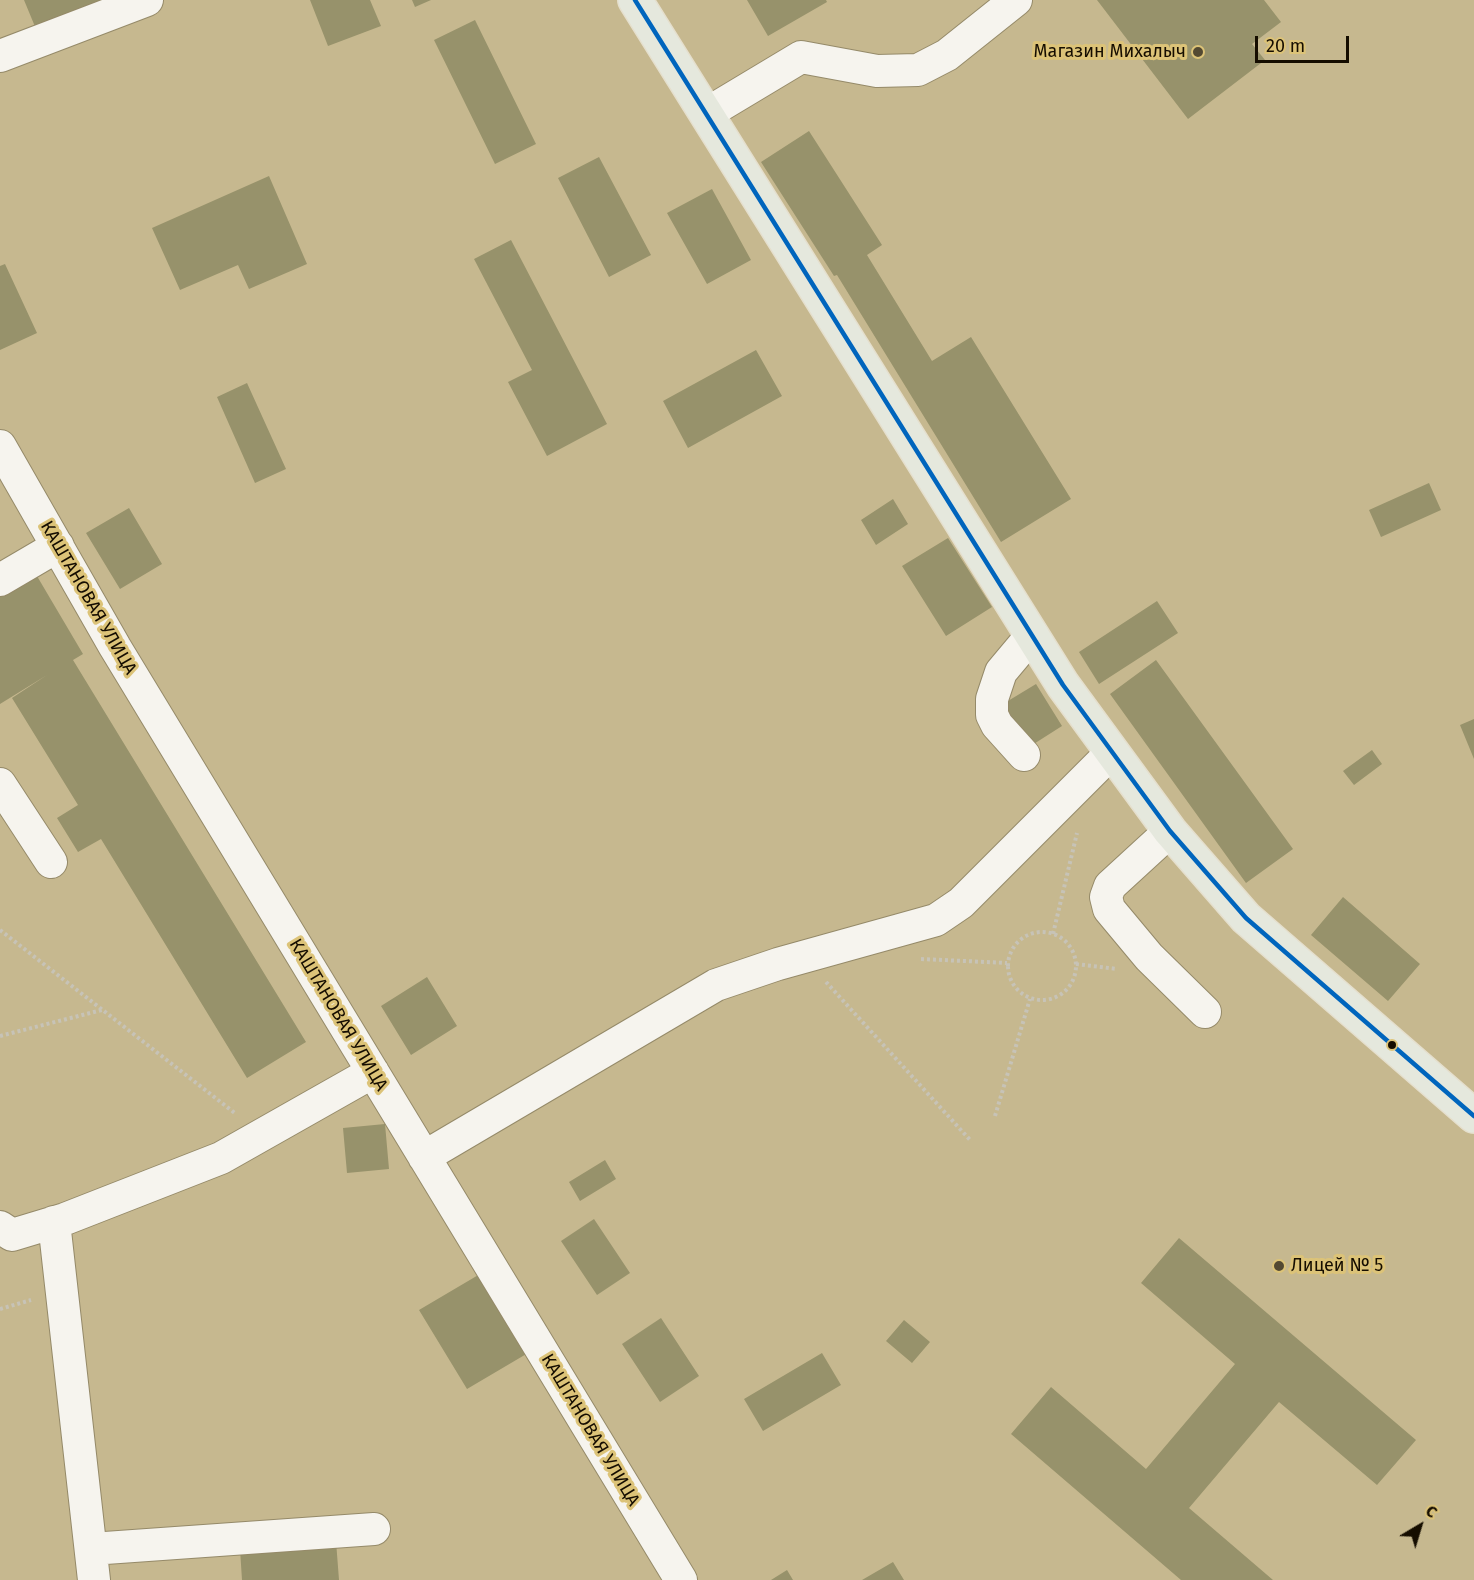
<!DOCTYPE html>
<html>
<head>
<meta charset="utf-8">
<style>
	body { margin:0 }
	#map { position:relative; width:1474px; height:1580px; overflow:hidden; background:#c6b88f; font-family:"Fira Sans",sans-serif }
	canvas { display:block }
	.north { position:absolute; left:1390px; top:1496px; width:60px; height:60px; -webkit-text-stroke:4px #dcc378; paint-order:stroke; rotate:38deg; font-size:16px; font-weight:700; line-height:24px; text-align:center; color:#150d00 }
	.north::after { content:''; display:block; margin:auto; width:21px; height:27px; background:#150d00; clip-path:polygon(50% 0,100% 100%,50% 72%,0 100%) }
	.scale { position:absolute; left:1255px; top:36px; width:94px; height:27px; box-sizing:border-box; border:3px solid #150d00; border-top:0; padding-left:8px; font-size:18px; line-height:21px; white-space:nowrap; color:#150d00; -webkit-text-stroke:4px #dcc378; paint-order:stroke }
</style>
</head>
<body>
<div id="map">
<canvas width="1474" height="1580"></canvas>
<div class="north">С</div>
<div class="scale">20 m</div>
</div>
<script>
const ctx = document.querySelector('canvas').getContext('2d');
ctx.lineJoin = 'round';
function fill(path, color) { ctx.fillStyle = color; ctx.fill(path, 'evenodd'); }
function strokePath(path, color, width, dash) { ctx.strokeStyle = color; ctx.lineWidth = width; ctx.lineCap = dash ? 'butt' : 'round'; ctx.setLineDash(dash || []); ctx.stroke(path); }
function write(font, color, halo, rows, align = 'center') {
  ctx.font = font + ' "Fira Sans",sans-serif'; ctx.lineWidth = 6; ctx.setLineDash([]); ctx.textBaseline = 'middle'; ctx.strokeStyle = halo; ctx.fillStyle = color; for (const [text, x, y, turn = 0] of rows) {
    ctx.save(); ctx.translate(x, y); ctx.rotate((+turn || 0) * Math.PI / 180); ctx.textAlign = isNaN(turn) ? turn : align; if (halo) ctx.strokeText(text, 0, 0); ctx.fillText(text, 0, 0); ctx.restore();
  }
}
const building = new Path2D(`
	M24,0h82l-70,29z
	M310,0h60l11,26 -53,20z
	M412,0h19l-16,7z
	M747,0h79l1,2 -59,34z
	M1097,0h167l17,22 -29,22 13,16 -77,59z
	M475,20l61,124 -41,20 -61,-124z
	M809,131l73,114 -15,10 65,106 39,-24 100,162 -70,43 -164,-267 -3,1 -73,-114z
	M599,157l52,98 -42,22 -51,-99z
	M269,176l38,88 -58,25 -11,-24 -58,25 -28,-62z
	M712,189l39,71 -44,24 -40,-71z
	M511,240l96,184 -60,32 -39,-74 24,-12 -58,-111z
	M5,264l32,69 -37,17v-84z
	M756,350l26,46 -94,52 -25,-47z
	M247,383l39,86 -31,14 -38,-86z
	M1429,483l12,27 -60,27 -12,-27z
	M893,499l15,25 -32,21 -15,-25z
	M129,508l33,56 -42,25 -34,-56z
	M948,538l44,69 -46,29 -44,-70z
	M34,571l49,83 -10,6 233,382 -59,36 -146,-239 -23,13 -21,-34 21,-13 -66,-107 35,-23 -47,29v-113z
	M1157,601l21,32 -79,51 -20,-32z
	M1156,660l137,189 -47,34 -136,-189z
	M1036,684l26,42 -33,21 -26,-43z
	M1474,719v40l-14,-34z
	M1372,750l10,14 -28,21 -11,-14z
	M1343,897l77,67 -32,37 -77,-66z
	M427,977l30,49 -46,29 -30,-49z
	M385,1124l4,45 -42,4 -4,-45z
	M605,1160l11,19 -36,22 -11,-19z
	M594,1219l36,54 -33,22 -36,-54z
	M1179,1238l237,202 -39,45 -98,-83 -90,106 84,72h-92l-170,-146 40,-47 95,82 89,-105 -94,-81z
	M480,1274l48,79 -61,36 -48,-79z
	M661,1318l38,58 -39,26 -38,-58z
	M904,1320l26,22 -18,21 -26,-22z
	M822,1353l19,32 -78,46 -19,-32z
	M336,1541l3,39h-97l-2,-31z
	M893,1562l11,18h-42z
	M787,1570l6,10h-22z`);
const path = new Path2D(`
	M0,930l236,184
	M1008 966a34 34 0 1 1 68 0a34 34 0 1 1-68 0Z
	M1053,934l24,-101
	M921,959l86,4
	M1076,964l41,5
	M826,982l145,159
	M0,1036l102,-26
	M995,1116l35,-117
	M0,1309l31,-9`);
const minor = new Path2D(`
	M0,56l147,-56
	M706,114l95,-57 76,14 41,-1 29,-15 69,-55
	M0,446l115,201 566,933
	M0,580l58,-34
	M1024,755l-27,-30 -5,-10v-16l9,-27 31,-37
	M0,784l51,78
	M1170,831l-60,55 -4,11 3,12 40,48 56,55
	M424,1157l292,-172 62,-21 158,-44 25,-17 151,-151
	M54,1222l40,358
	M0,1227l12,8 53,-16 156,-61 152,-86
	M91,1549l283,-20`);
const major = new Path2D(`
	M635,0l428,685 107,146 76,87 228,198`);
const bus1 = new Path2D(`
	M635,0l428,685 107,146 76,87 228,198`);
const markers = [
	[1198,52,6,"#534932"],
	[1392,1045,5,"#150d00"],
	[1279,1266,6,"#534932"]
];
const poiNames = [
	["Магазин Михалыч",1186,52],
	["Лицей № 5",1291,1266,"left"]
];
const streetNames = [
	["КАШТАНОВАЯ УЛИЦА",88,598,60],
	["КАШТАНОВАЯ УЛИЦА",338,1015,59],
	["КАШТАНОВАЯ УЛИЦА",590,1430,59]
];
fill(building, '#97926b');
strokePath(minor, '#958a69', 34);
strokePath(major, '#e5dfcd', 36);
strokePath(path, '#c7c3b7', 4, [3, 3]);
strokePath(minor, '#f6f4ee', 32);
strokePath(major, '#e5e8dd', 33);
strokePath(bus1, '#0065bd', 4.5);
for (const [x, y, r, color] of markers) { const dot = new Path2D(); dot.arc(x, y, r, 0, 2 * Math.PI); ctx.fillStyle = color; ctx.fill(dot); strokePath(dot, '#dcc378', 2); }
write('18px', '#150d00', '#dcc378', poiNames, 'right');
write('18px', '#150d00', '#dcc378', streetNames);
</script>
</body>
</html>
